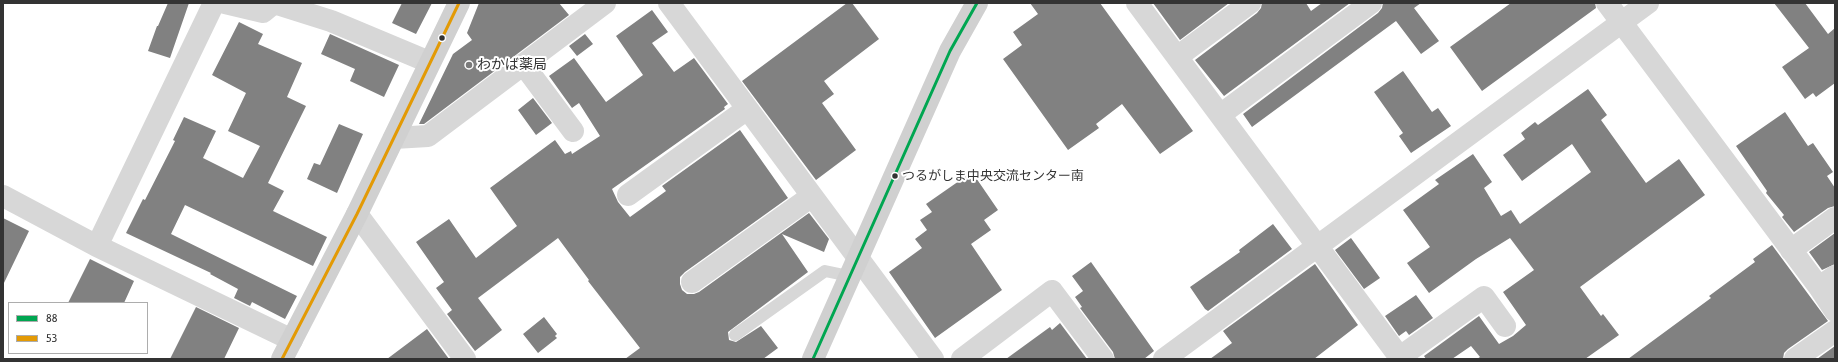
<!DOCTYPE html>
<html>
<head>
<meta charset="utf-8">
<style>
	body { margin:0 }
	#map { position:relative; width:1838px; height:362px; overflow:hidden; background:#fff; font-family:"Asap Condensed",sans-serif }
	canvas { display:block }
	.frame { position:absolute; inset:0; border:4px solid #333; pointer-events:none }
	.legend { position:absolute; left:8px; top:302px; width:140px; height:52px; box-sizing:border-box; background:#fff; border:1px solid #adadad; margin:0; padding:5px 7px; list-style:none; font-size:12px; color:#333 }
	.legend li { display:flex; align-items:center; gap:8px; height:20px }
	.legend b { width:20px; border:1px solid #adadad }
</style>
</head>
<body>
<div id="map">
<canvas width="1838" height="362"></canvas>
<div class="frame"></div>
<ul class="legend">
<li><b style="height:5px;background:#00a651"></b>88</li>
<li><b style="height:5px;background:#e39a05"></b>53</li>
</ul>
</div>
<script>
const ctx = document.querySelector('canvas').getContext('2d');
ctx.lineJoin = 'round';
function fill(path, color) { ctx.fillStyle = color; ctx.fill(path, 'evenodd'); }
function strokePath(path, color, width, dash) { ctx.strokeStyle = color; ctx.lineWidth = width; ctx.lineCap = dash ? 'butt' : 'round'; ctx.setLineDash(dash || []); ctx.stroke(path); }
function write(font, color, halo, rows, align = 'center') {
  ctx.font = font + ' "Asap Condensed","Noto Sans JP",sans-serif'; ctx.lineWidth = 4; ctx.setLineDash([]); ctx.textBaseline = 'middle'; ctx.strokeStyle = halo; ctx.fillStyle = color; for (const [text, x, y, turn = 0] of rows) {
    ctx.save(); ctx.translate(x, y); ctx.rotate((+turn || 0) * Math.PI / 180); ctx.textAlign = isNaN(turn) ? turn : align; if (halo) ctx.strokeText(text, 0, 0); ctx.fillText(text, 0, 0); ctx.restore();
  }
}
const building = new Path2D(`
	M168,3h21l-19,55 -22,-7 9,-25h1z
	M402,3h30l-16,31 -24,-11z
	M479,3h80l10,12 -145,109h-5l34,-70 19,-14 -5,-7z
	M847,3h5l27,36 -55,42 10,13 -12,9 34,47 -40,30 -74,-99z
	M1030,3h70l93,128 -33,23 -38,-50 -26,20 3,4 -31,22 -65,-91 19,-14 -9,-13 25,-18z
	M1153,3h76l-49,37z
	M1262,3h44l5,8 11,-8h28l-126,93 -29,-36 62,-47 4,-5z
	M1383,3h38l-7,5 25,33 -18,13 -25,-33 -144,106 -9,-13 135,-101 4,-5z
	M1511,3h84l1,5 -114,83 -32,-44z
	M1774,3h31l23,31 7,-6v55l-19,14 -3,-4 -8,6 -23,-32 27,-19z
	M652,10l16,22 -16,11 22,29 20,-14 34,46 -4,3 1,2 -113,80 6,13 12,15 36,-26 -4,-5 78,-56 48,68 -103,74 -5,5v7l2,6 5,4h7l5,-2 110,-79 20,26 -5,13 -42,-18 26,38 -80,60 1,8 7,2 25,-16 17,22 -15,11h-138l15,-11 -52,-67 1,-1 -31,-42 -80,60 24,32 -27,21 -28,-37 5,-4 -16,-22 8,-6 -28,-40 33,-23 27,39 41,-32 -27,-38 65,-48 10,14 6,-3 1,3 28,-18 -21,-33 -7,5 -23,-32 25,-18 32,44 37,-27 -27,-39z
	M239,22l24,12 -5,10 44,19 -15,34 19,9 -38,77 16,8 -11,20 54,26 -14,29 -128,-61 -14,29 126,62 -12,23 -33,-17 -2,4 -16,-8 4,-9 -28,-15 1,-1 -85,-40 17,-34 2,1 30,-59 -2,-1 11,-23 32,14 -13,27 40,20 17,-32 -32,-15 18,-38 -34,-18z
	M330,34l69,31 -15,32 -34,-16 5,-12 -34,-15z
	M585,34l8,10 -16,12 -8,-10z
	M1403,71l29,41 6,-4 13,18 -40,27 -12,-17 4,-3 -29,-41z
	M1588,89l19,26 -6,5 45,63 33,-24 26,36 -125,92 21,29 2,-2 16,21 -34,24h-108l3,-2 -9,-11 -19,13h-26l-2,-3 55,-40 20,28 14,-8 13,-11 -23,-33 31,-22 -24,-32 -34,21 -47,34 -22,-30 23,-16 -27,-37 36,-26 -4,-4 38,-26 19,28 -8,6 17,28 10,-6 9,14 71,-52 -19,-28 -50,37 -19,-26 22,-16 -4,-6 14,-11 3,3z
	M533,98l19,25 -16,12 -18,-25z
	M1785,112l23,34 5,-3 20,29 -6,4 8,12v18l-7,2 -34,24 -12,-15 2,-2 -18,-22 1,-2 -31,-45z
	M339,124l24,10 -26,59 -30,-14 7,-16 6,2z
	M972,172l26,38 -14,10 7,10 -20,14 31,46 -67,48 -46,-66 33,-24 -7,-9 12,-9 -7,-10 12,-8 -6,-8z
	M3,218l26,13 -26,54z
	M1273,224l19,25 -84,62 -3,-2 -15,-22 50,-35 -1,-2z
	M1835,233v31l-13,6 -13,-18z
	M1351,238l29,40 -16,11 -29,-39z
	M1772,245l56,76 -40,28 -4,4 -1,6h-155l83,-61 -2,-2 46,-34 -2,-3z
	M90,259l44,22 -10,22h-56z
	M1091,262l63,89 -10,8h-29l-2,-7 -33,-44 2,-1 -7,-10 8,-6 -11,-15z
	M1315,264l43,61 -44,34h-104l22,-16 -9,-12z
	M1416,295l17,23 -24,17 -3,-4 -7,5 -14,-20z
	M196,307l43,21 -15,31h-54z
	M544,317l13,17 -2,2 2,2 -19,15 -15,-19z
	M1060,323l27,36h-81l44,-32 2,3z
	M427,329l22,30h-62z
	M1835,346v13h-18z`);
const lane = new Path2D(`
	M735,335l90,-64 24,5`);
const street = new Path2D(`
	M225,3l38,9 11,-9 57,18 98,41
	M669,3l264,356
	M1137,3l264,356
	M1607,3l212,284 16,24
	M1177,57l73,-54
	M523,64l50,67
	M1220,115l151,-112
	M394,138l34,-2 177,-133
	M628,195l119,-86
	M3,196l94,50 195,94
	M357,214l108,145
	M97,246l117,-243
	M1791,250l44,-32
	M692,282l120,-86
	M1819,287l16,-11
	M1400,357l84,-60 21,29
	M962,359l90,-68 51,68
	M1164,359l484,-356
	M1795,359l40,-28`);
const secondary = new Path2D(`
	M282,359l75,-145 102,-211
	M813,359l137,-308 27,-48`);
const bus1 = new Path2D(`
	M813,359l137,-308 27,-48`);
const bus2 = new Path2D(`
	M282,359l75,-145 102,-211`);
const markers = [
	[442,38,3.5,"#333"],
	[469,65,4,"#7a7a7a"],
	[895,176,3.5,"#333"]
];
const busNames = [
	["つるがしま中央交流センター南",902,176]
];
const poiNames = [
	["わかば薬局",477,65]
];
fill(building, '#818181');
strokePath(lane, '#d7d7d7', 12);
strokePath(street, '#d7d7d7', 22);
strokePath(secondary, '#d0d0d0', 22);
strokePath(bus1, '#00a651', 3);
strokePath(bus2, '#e39a05', 3);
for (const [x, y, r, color] of markers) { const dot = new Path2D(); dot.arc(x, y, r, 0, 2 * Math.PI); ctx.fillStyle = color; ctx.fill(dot); strokePath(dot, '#fff', 1.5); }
write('13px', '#333', '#fff', busNames, 'left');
write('14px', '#333', '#fff', poiNames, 'left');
</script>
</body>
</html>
